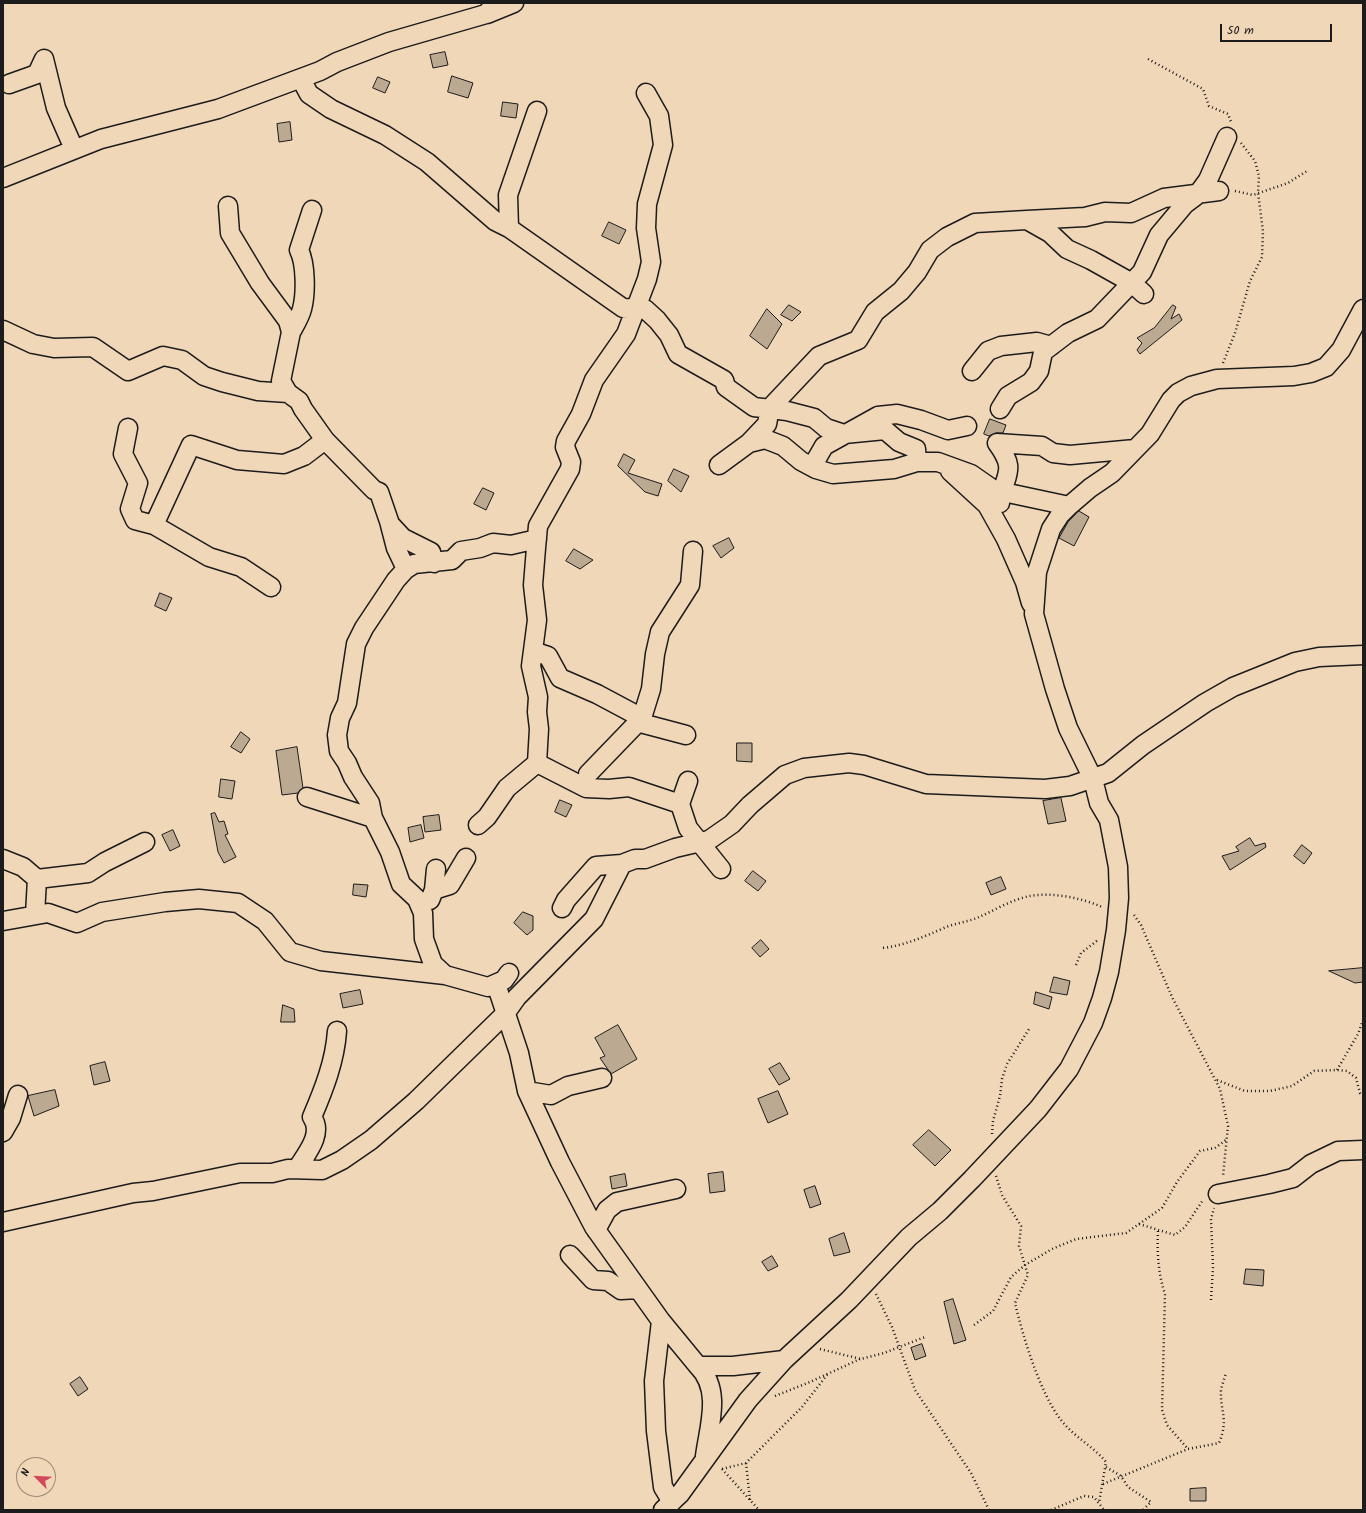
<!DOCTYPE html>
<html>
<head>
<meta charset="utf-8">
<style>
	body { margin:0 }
	#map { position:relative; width:1366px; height:1513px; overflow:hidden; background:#f0d7b8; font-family:Kalam,sans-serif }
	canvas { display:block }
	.frame { position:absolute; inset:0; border:4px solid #1c1c1c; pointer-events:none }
	.north { position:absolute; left:16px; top:1457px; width:40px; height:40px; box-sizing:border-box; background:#f0d7b8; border:1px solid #9b8c7a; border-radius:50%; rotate:294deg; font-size:11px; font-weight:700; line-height:16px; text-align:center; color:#1c1c1c }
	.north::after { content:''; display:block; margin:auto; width:14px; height:18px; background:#d1495b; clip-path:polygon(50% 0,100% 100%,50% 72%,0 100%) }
	.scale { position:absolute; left:1220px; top:24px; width:112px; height:18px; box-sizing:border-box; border:2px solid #1c1c1c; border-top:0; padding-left:5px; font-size:12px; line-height:14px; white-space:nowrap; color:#1c1c1c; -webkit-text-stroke:3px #f0d7b8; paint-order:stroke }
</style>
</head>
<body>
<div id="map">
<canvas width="1366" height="1513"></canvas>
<div class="frame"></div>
<div class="north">N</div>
<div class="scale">50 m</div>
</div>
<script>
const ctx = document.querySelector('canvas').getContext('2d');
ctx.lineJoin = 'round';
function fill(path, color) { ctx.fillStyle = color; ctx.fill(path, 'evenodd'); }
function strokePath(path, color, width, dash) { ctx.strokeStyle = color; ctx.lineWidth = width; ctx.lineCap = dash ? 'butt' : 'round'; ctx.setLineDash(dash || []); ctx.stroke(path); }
const building = new Path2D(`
	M445,52l3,13 -15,3 -3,-13z
	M452,76l21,7 -5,15 -20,-6z
	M378,77l12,5 -5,11 -12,-5z
	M503,102l15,2 -2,14 -15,-2z
	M290,122l2,18 -13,2 -2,-18z
	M609,222l17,8 -7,14 -17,-8z
	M789,305l12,7 -9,9 -11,-6z
	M1173,305l3,2 -5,12 8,-5 3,6 -42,34 -3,-4 5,-7 -5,-5 17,-10z
	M767,309l15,15 -15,25 -17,-13z
	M990,419l16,6 -3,8h-7l-7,3 -5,-2z
	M624,454l11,6 -7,13 34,11 -4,12 -13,-4 -27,-26z
	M674,469l15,7 -8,16 -13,-11z
	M483,488l11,5 -8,17 -12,-6z
	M1079,511l10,6 -15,29 -15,-8 9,-16z
	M729,538l5,10 -13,10 -8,-12z
	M574,549l19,11 -13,9 -14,-8z
	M160,593l12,5 -6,13 -11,-5z
	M241,732l9,7 -9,14 -10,-6z
	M737,743h15v19l-15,-1z
	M297,747l6,41 -5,5 -16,2 -6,-44z
	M221,779l14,2 -3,18 -13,-2z
	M1061,798l5,23 -18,3 -5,-23z
	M560,800l12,5 -6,12 -11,-5z
	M215,813l4,9 5,-1 4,13 -3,1 11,22 -12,6 -6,-11 -7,-38z
	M439,815l2,15 -16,2 -2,-15z
	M421,825l3,13 -14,4 -2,-14z
	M173,830l7,16 -10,5 -8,-16z
	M1250,838l5,8 10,-3 1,4 -36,23 -8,-14 17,-5 -3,-4z
	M1302,845l10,8 -8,11 -10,-8z
	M753,871l13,10 -8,10 -13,-10z
	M1001,877l5,12 -15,6 -5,-12z
	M354,884l14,1 -2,12 -13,-2z
	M523,912l10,4v14l-6,5 -13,-12z
	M761,940l8,9 -9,8 -8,-9z
	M1363,968v14l-8,1 -26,-12z
	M1054,977l16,4 -3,14 -17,-3z
	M360,990l3,14 -20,4 -3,-14z
	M1036,992l16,5 -3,12 -15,-5z
	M283,1005l11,4 1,13h-14z
	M618,1025l19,34 -26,15 -11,-16 5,-2 -10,-18z
	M105,1062l5,19 -16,4 -4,-19z
	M780,1063l10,16 -11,6 -10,-16z
	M55,1090l4,16 -25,10 -6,-20z
	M778,1091l10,23 -20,9 -10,-24z
	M929,1130l22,20 -16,16 -22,-21z
	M723,1172l2,19 -15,2 -2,-19z
	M625,1174l2,12 -15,3 -2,-12z
	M815,1186l6,18 -11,4 -6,-18z
	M844,1233l6,19 -16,4 -5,-17z
	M772,1256l6,10 -10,5 -6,-9z
	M1246,1269l18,1 -1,16 -19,-2z
	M953,1299l13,41 -12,4 -10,-42z
	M922,1344l4,12 -11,4 -4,-12z
	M80,1377l8,12 -10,7 -8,-12z
	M1206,1488v13h-16v-12z`);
const path = new Path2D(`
	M1148,59l55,30 6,17 19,8 3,8
	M1235,191l18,4 35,-12 19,-12
	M1223,363l12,-30 15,-52 12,-24 1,-26 -5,-38 1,-17 -4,-15 -14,-18
	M1134,915l7,10 31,72 48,92 8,37 -5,50
	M883,948c23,-3 40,-11 61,-20 11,-5 24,-6 35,-11 16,-7 34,-18 51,-21 23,-4 52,2 72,11
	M1076,965l5,-12 17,-13
	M1337,1070l21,-36 5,-14
	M1217,1080l28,11h25l22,-5 22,-15 23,-1 10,1 9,7 4,15 3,3
	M992,1134l1,-13 7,-25 2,-17 5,-15 22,-35
	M996,1176l6,19 19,31 -2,20 9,29 -13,28c8,34 25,90 46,117 13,17 32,26 45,42l-7,41
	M1139,1224l36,11 10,-8 18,-27
	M1158,1231c-1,22 0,42 7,63l-3,116 5,15 21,24
	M876,1294l16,33 23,63 56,83 18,37
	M1211,1300l2,-33 -2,-48 3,-11
	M974,1325l19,-14 18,-34 14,-12 27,-16 24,-10 50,-6 36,-25 15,-26 23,-31 15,-3 11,-8
	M820,1349l41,10 23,-6 41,-16
	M775,1396l35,-14 50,-23
	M746,1463l4,37
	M1106,1467l15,9 7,11 23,15 -8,8
	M722,1469l24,-6 56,-56 25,-32
	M722,1469l37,41
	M1103,1484l85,-35 31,-6c10,-24 1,-31 2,-53 1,-6 4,-12 5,-18
	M1051,1510l33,-14 10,1 10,13`);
const street = new Path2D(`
	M487,14l27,-11
	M301,79l8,15 22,15 54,26 42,27 68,59 14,7 114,80 22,1 12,11 12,15 9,19 46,26 2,7 28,20 33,4 27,7 12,10 18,6 41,-4 14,12 17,7 1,13
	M9,84l28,-10 7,-15 12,49 18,41
	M3,178l98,-39 117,-30 102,-38 17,-9 52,-20 97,-28 10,-11
	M228,206l2,27 30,50 28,38 3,11 -10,49 7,12
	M1027,220l58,-3 20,-5 26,1 33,-15 55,-7
	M509,228l-1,-33 29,-84
	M3,330l30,14 21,4 39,-1 35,24 35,-15 19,4 22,16 18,6 36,9 30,2 11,8 4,8 22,31 49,50 5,2 11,32 13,14 28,14 3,11
	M291,332c4,-7 9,-15 11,-23 4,-15 4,-45 -3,-59l13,-40
	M972,371l16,-20 13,-5 36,-4 14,4
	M1000,409l8,-13 23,-14 8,-11 4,-19 25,-19 29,-14 45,-47 17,-37 26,-31 12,-9 11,-15 19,-43
	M128,428l-5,26 15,29 -8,26 5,11 19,5 37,-80 46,15 47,4 20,-8 21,-16
	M749,443l18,-19 3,-16 49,-52 39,-16 17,-28 26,-21 16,-19 13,-22 17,-13 28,-14 52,-3 23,13 17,16 24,11 41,23 12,11
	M997,443l45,3 11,7 17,2 65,-6
	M997,443c21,29 7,30 3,60
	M719,465l30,-22 16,-4 18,7 18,15 15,8 17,5 61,-5 23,-7h21l33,12 23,16 75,16
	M812,467l12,-21 54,-30 19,-2 24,6 27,10 19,-4
	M950,471l37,34 19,34 19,43 6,21
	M154,525l55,32 32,10 30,20
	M390,525l6,23 10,21
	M533,651l15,5 12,22 37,16 45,24
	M637,722l49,13
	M537,763l2,-34 -2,-17 1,-15 -7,-31 6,-46 -4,-35 3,-37 2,-22 32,-57 1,-7 -6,-15 1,-6 15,-27 13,-34 32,-46 21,-55 4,-17 -5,-34 1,-24 16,-59 -4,-29 -13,-23
	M588,774l54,-56 9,-29 4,-35 5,-22 30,-47 3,-34
	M307,797l66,21
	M680,804l8,-23
	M478,825l9,-8 20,-29 30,-25 49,25 23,1 20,-2 51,17 8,24 33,41
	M3,859l20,8 14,12 -2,36
	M37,879l51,-6 17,-11 40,-20
	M434,890l16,-5 16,-27
	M430,900l4,-10 2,-21
	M562,908l4,-8 30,-34 26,-2
	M3,921l45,-8 29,10 25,-11 63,-10 34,-3 39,4 27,18 25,31 31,9 124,14
	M509,973l-5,7 -16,7 -43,-12 -12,-11 -9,-25 -1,-26 -6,-14 -16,-15 -11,-32 -17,-34 -3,-15 -17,-26 -6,-14 -8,-12 -2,-16 3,-17 7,-15 9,-59 8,-16 32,-48 10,-11 8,-5 38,-4 9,-9 19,-3 13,-5 18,2 26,-6
	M496,984l23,69 8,38 33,71 34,65 67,94 37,45h35l51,-6
	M527,1091l24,4 17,-9 34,-8
	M3,1132l8,-14 7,-23
	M297,1169c9,-15 27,-35 15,-52 12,-28 23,-56 25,-86
	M1218,1194l51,-10 24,-6 18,-14 27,-13 25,-1
	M3,1222l130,-29 20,-2 87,-18h32l16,-4 34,1 20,-10 29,-20 45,-39 89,-87 12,-17 77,-78 28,-55 13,-5h10l30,-11 34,-8 23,-16 18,-19 35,-30 19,-7 45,-5 15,2 62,19 119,5 25,-3 38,-13 35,-28 62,-42 28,-16 62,-25 24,-5 44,-2
	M596,1230l11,-20 10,-8 59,-13
	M570,1255l23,25 15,1 13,9 17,-1
	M661,1321l-7,60 2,50 7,56 9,15
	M698,1366c24,24 11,60 7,90
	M663,1510l17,-16 68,-94 36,-40 65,-60 60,-63 31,-26 32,-32 66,-70 31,-40 24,-46 9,-25 7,-26 7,-42 3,-32 -1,-31 -9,-47 -10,-17 -6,-24 -25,-51 -13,-39 -21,-75 3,-42 14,-43 9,-14 9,-9 21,-18 22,-15 38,-39 21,-34 7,-7 13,-7 26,-7 77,-3 17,-3 15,-6 15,-17 22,-41`);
fill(building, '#bca992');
strokePath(building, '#1c1c1c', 1);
strokePath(street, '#1c1c1c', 21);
strokePath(path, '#1c1c1c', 2.5, [1, 3]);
strokePath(street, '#f0d7b8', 18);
</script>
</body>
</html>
